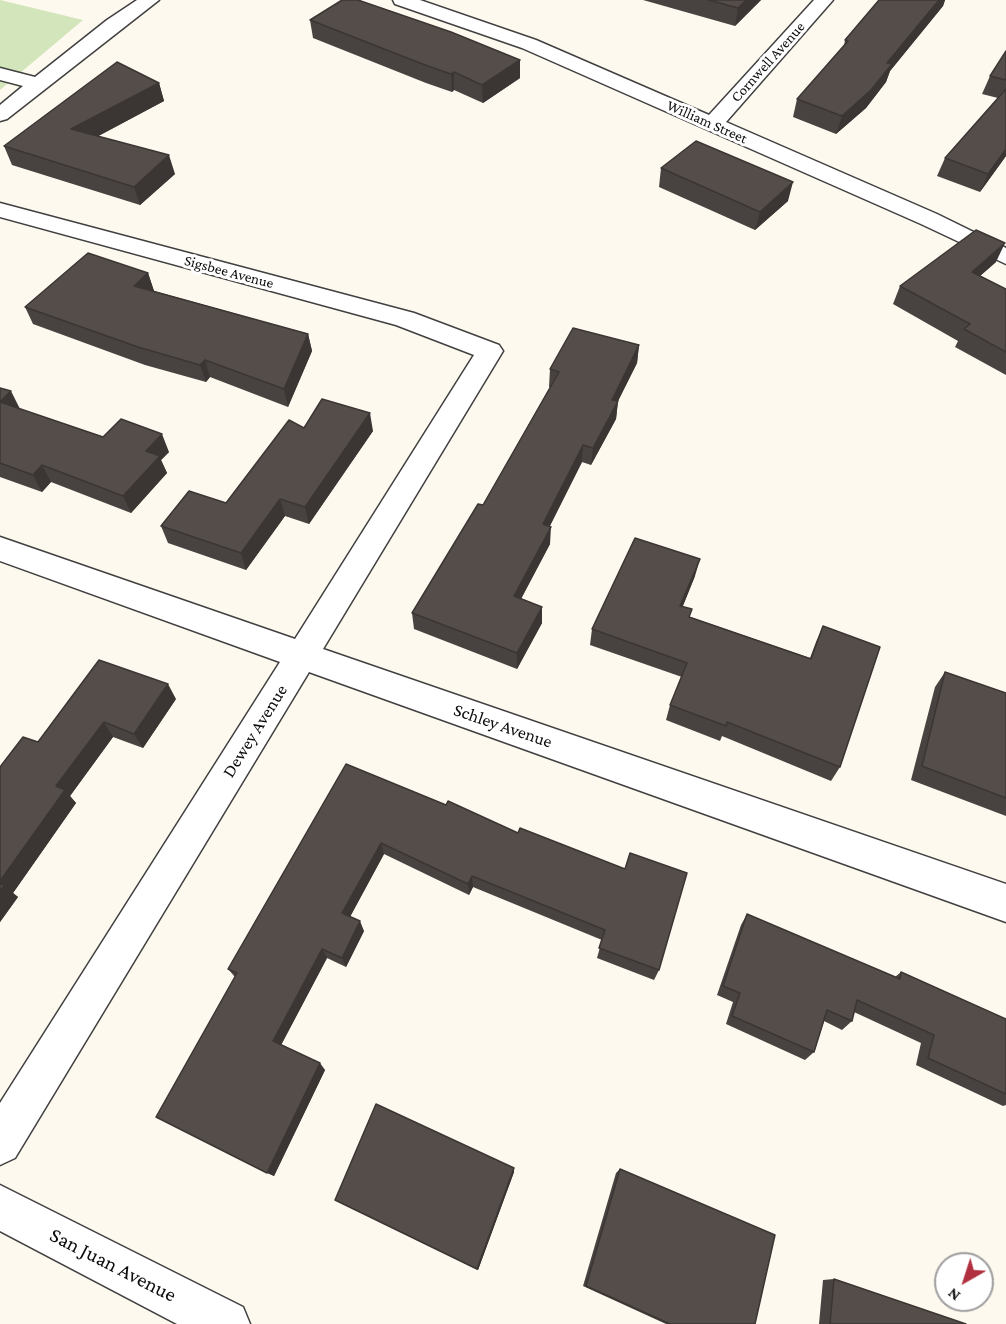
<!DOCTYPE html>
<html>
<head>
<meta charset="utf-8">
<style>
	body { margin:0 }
	#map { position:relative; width:1006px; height:1324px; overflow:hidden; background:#fef9ee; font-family:"Crimson Pro",serif }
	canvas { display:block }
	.north { position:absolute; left:934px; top:1252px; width:60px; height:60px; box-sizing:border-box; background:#fff; border:2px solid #9e9e9e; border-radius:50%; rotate:219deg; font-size:16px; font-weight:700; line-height:24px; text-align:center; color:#0d0d0d }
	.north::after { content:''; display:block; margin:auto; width:21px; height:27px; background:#b1303f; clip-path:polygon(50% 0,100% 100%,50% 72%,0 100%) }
</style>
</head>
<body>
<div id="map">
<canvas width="1006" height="1324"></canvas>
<div class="north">N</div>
</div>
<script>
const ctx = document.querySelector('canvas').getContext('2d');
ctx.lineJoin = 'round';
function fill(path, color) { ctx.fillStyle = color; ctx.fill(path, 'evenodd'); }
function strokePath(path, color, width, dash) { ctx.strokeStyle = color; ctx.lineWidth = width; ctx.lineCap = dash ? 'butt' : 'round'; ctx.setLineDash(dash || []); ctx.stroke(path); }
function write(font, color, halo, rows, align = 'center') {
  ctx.font = font + ' "Crimson Pro",serif'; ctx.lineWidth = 6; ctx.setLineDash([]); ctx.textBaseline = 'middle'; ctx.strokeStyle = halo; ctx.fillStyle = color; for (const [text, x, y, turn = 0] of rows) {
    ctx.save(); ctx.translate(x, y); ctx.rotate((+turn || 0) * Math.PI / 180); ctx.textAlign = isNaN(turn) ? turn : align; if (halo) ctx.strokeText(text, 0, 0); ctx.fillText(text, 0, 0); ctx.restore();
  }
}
const green = new Path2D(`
	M0,0l83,20 -83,70z`);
const minor = new Path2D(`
	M137,0h22l-152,119 -7,2v-16l23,-19 -23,-6v-12l35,9 72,-57z
	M393,0h27l116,40 173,75 105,-115h19l-107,122 211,92 69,34v16l-85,-40 -399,-176 -127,-44z
	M0,203l414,110 85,32 4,6 -180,298 683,235v38l-697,-250 -294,486 -15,7v-62l280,-441 -280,-101v-24l295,102 179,-284 -78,-30 -396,-108z
	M0,1185l243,122 7,17h-73l-177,-93z`);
const wall = new Path2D(`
	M643,0h118l-26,26z
	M879,0h66l-2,6 -53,65 -4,11 -20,26 -30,26 -43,-17 4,-18 47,-53 1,-6z
	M310,20l210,58 -37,25 -29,-13 -2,2 -26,-9 -113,-45z
	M1006,51v105l-26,36 -43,-16 8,-18 53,-60 -16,-4 8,-18z
	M159,83l5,18 -66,35 77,38 -35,31 -128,-40 -8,-19z
	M661,168l127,33 -33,29 -96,-43z
	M996,262l-16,14 26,13v86l-51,-28 3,-6 -65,-37 7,-18z
	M148,273l6,18 154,43 4,17 -24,56 -78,-30 -4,5 -61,-17 -112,-41 -8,-17z
	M639,345l-2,18 -19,38 -2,18 -25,46 -9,-3 -32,64v18l-29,55 21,8v16l-25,46 -103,-40 -2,-16 71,-108 67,-118h-1l1,-18z
	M0,388l20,21 83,28 66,15 -8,8 6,13 -36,40 -80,-31 -9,10 -42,-15z
	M304,428l69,3 -64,93 -24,-8 -39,54 -78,-27 -7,-17 65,-23z
	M695,576l-12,30 7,11 120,41 6,-16 7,-16 17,141 -9,14 -109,-45 -2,5 -54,-21 4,-15 12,-28 -92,-32 2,-16z
	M945,672l61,21v123l-95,-36 24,-93z
	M176,699l-33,49 -30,-11 -43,59 6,7 -63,90 5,4 -18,25v-155l38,-25z
	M346,764l100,41 213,165 -5,10 -57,-22 5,-18 -129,-53 -4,8 -85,-41 -34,63 14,14 -18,36 -19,-9 -46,87 44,25 -51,106 -118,-59 79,-140 -7,-8z
	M747,914l148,63 6,-5 105,47v86l-3,1 -87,-41 5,-22 -67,-31 -2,9 -10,9 -18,-9 -10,31 -9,8 -79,-36 7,-22 -16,-7 24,-70z
	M514,1168v4l-36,98 -143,-70z
	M620,1169l135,155h-89l-83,-38 33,-113z
	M834,1279l132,45h-147l4,-44z`);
const shadedWall = new Path2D(`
	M746,0h15l-26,26 3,-18z
	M939,0h6l-2,6 -53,65 -4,11 -20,26 -30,26 6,-18z
	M520,60v18l-37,25 -1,-18z
	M454,72v18l-2,2 -1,-18z
	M159,83l5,18 -86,46 -7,-18z
	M1006,149v7l-26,36 8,-18z
	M169,155l6,19 -35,31 -6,-18z
	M793,182l-5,19 -33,29 5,-18z
	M1005,243l-9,19 -32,28 8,-18z
	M148,273l6,18 -14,12 -6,-17z
	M308,334l4,17 -24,56 -4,-18z
	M639,345l-2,18 -21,42 2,-4 -2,18 -25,46 2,-17 19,-48z
	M205,360l5,17 -4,5 -6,-17z
	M11,391l9,18 -20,-7z
	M370,413l3,18 -64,93 -4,-17z
	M162,434l7,18 -8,8 6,13 -36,40 -8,-17 23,-45z
	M583,445l-1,17 -40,79 1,-17z
	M42,465l9,17 -9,10 -9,-17z
	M280,499l5,17 -39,54 -5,-17z
	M551,527l-1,17 -36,68v-16z
	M700,559l-5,17 -19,46 4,-16z
	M542,607v16l-25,46v-16z
	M168,684l8,15 -33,49 -9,-14z
	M104,722l9,15 -43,59 6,7 -63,90 5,4 -18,25v-41l56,-95z
	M381,843l3,11 -38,70 -4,-11z
	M472,876l1,11 -4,8 -1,-11z
	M360,921l4,10 -18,36 -4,-9z
	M322,949l5,9 -48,91 -6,-8z
	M320,1063l5,7 -51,106 -7,-3z
	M514,1168v4l-36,98 -1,-1z`);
const building = new Path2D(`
	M342,0h16l93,32 69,28 -38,25 -28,-13 -3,2 -26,-9 -115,-45z
	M709,0h37l-8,8z
	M879,0h60l-52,63 5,1 -21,26 -29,26 -45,-17 51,-58 -3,-1z
	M1006,51v29l-16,-4z
	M117,62l42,21 -88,46 98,26 -35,32 -130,-41z
	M1006,89v60l-18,25 -43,-16z
	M696,141l97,41 -33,30 -99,-44z
	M976,230l29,13 -33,29 34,17v63l-42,-23 6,-5 -70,-38z
	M88,253l60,20 -14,13 174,48 -24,55 -79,-29 -5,5 -62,-18 -113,-40z
	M573,328l66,17 -27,55 6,1 -25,47 -10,-3 -40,79 8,3 -37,69 28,11 -25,46 -105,-40 66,-109 5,1 76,-133 -9,-3z
	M0,388l11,3 -11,11z
	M322,399l48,14 -65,94 -25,-8 -39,54 -80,-27 28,-35 37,12 63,-83 15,8z
	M0,402l103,35 18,-18 41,15 -16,17 14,5 -37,40 -81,-31 -9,10 -33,-12z
	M635,538l65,21 -20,47 12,3 -3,8 122,42 12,-33 57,21 -40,120 -113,-45 -1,4 -56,-21 17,-42 -95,-34z
	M99,660l69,24 -34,50 -30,-12 -48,64 9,4 -65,91v-114l23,-30 15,5z
	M945,672l61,21v105l-84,-32z
	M346,764l100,41 2,-4 70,32 2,-5 105,41 5,-16 57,20 -28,97 -60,-22 6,-18 -133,-54 -4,8 -87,-41 -39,70 18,8 -18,37 -20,-9 -49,92 47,22 -53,110 -111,-56 81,-144 -9,-4z
	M0,884l4,1 -4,7z
	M747,914l153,65 1,-7 105,47v75l-78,-36 6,-23 -77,-35 -5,21 -25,-11 -13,42 -82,-36 8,-23 -17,-7z
	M376,1104l138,64 -37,101 -142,-69z
	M620,1169l155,66 -20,89h-85l-84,-38z
	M834,1279l132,45h-136z`);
const farStreetnames = [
	["Cornwell Avenue",768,62,-48],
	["William Street",707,122,24],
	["Sigsbee Avenue",229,272,15]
];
const streetNames = [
	["Schley Avenue",503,726,19],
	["Dewey Avenue",255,731,-58]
];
const nearStreetnames = [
	["San Juan Avenue",113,1265,27]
];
fill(green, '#d3e5ba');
strokePath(minor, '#404040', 3);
fill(minor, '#fff');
fill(wall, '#484240');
fill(shadedWall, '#3b3634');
fill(building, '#544d4a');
strokePath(building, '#3b3634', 1.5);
write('15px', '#0d0d0d', '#fff', farStreetnames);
write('18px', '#0d0d0d', '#fff', streetNames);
write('21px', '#0d0d0d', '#fff', nearStreetnames);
</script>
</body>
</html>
